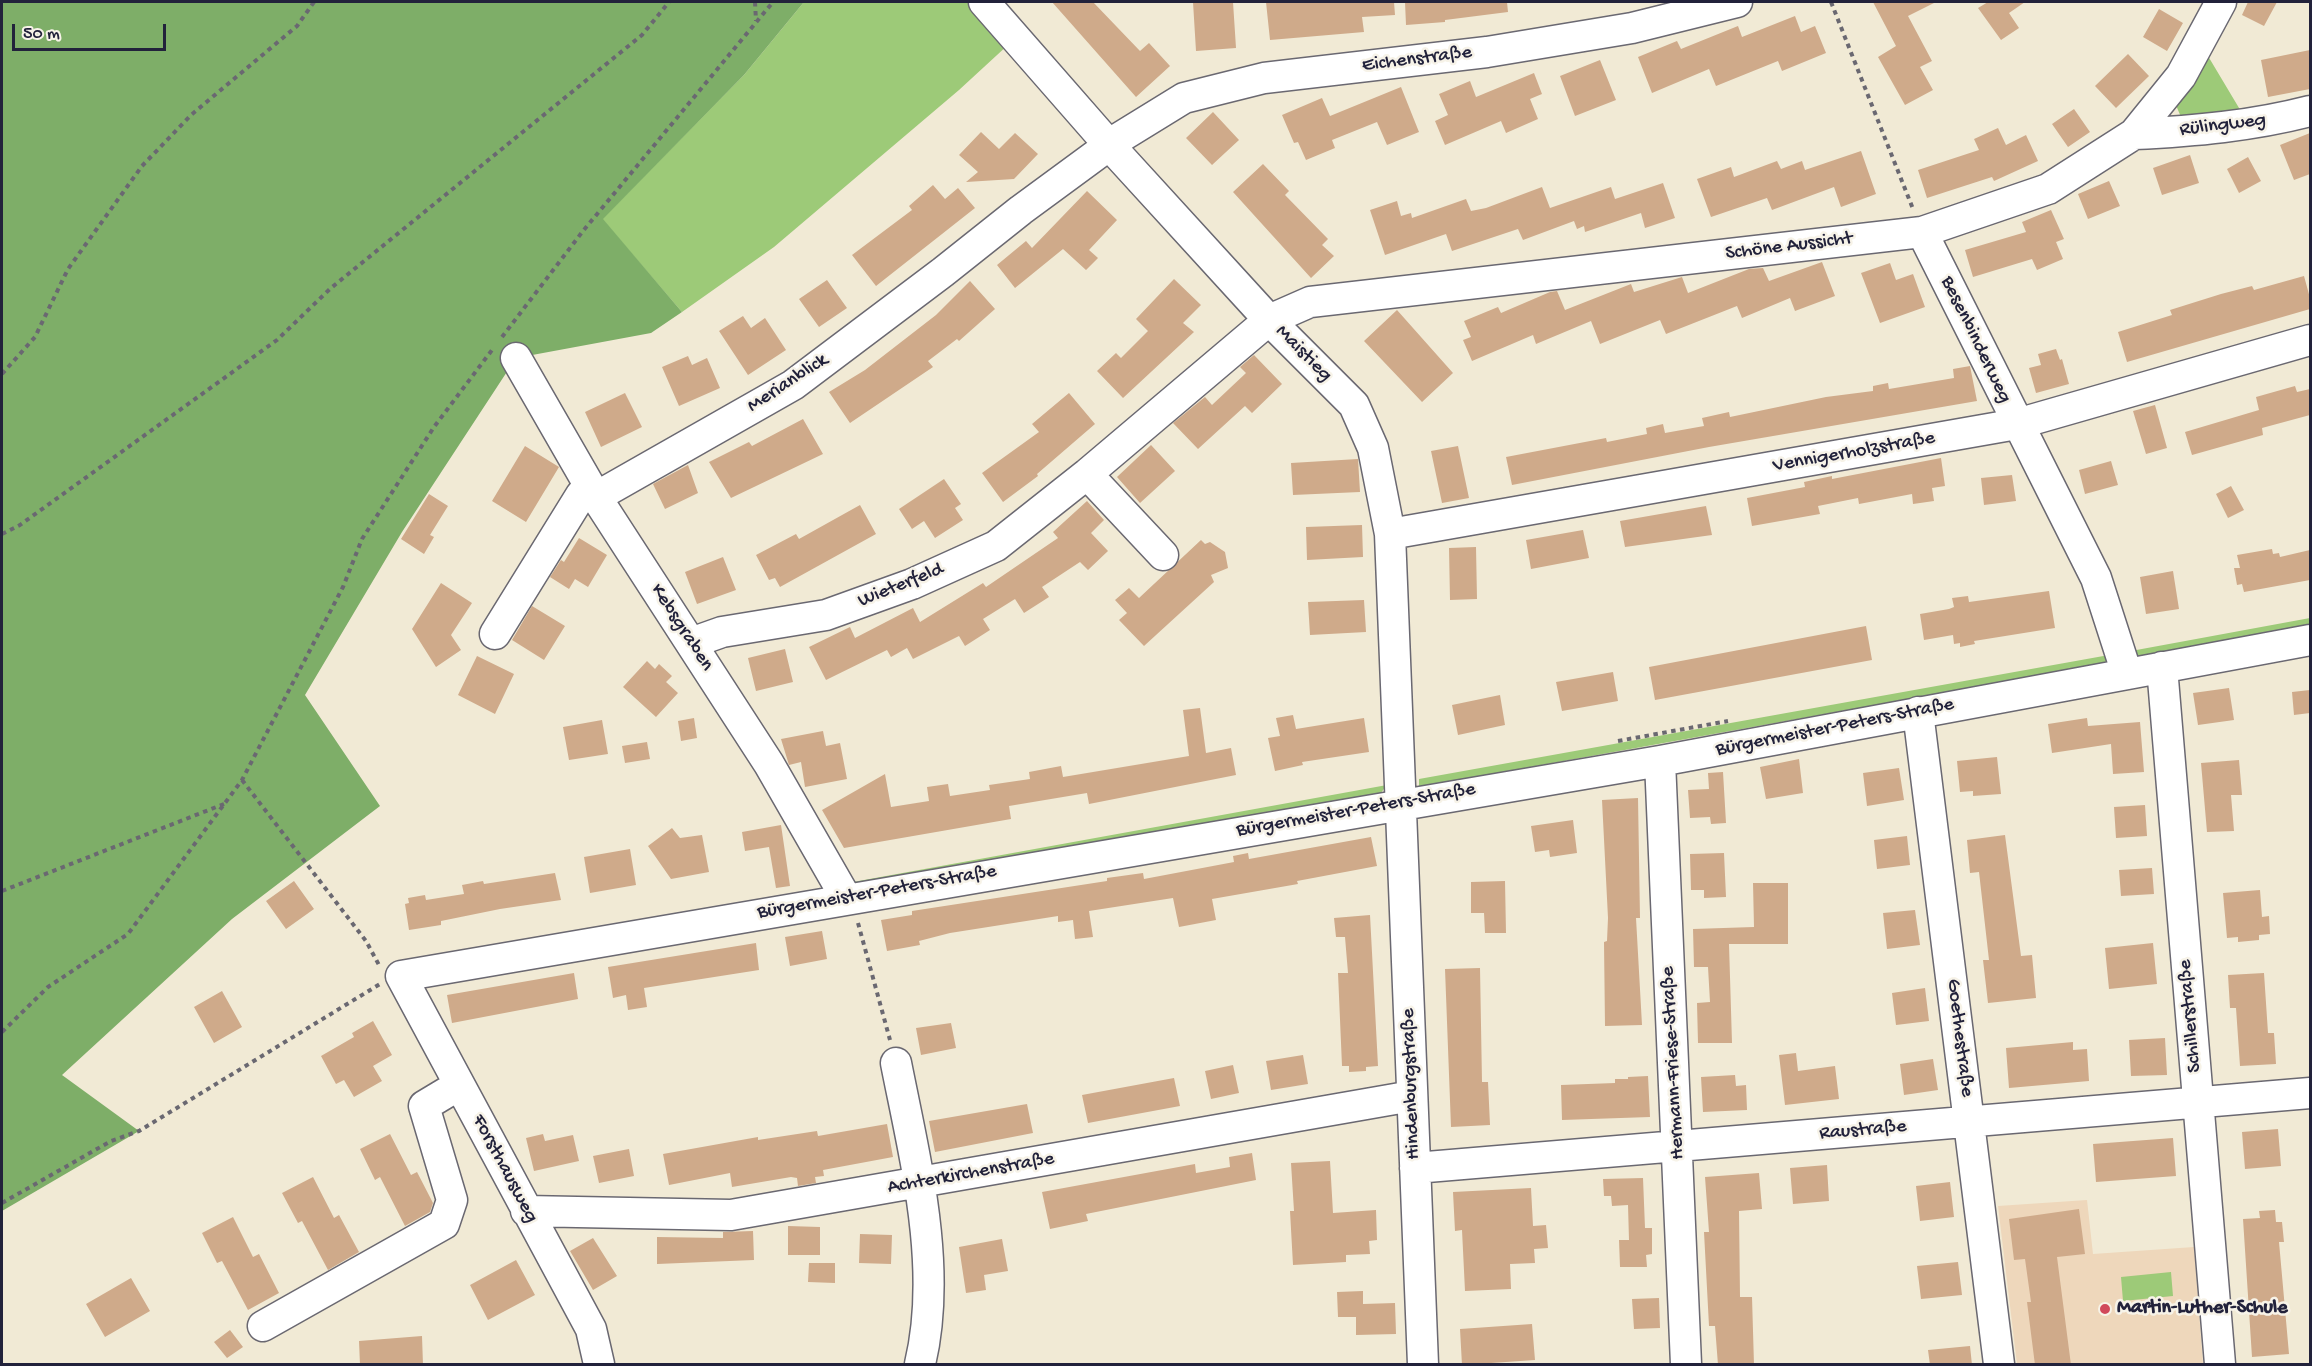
<!DOCTYPE html>
<html>
<head>
<meta charset="utf-8">
<style>
	body { margin:0 }
	#map { position:relative; width:2312px; height:1366px; overflow:hidden; background:#f1ead5; font-family:"Gochi Hand",sans-serif }
	canvas { display:block }
	.frame { position:absolute; inset:0; border:3px solid #22223b; pointer-events:none }
	.scale { position:absolute; left:12px; top:24px; width:154px; height:27px; box-sizing:border-box; border:3px solid #22223b; border-top:0; padding-left:8px; font-size:18px; line-height:21px; white-space:nowrap; color:#22223b; -webkit-text-stroke:4px #f7f3e8; paint-order:stroke }
</style>
</head>
<body>
<div id="map">
<canvas width="2312" height="1366"></canvas>
<div class="frame"></div>
<div class="scale">50 m</div>
</div>
<script>
const ctx = document.querySelector('canvas').getContext('2d');
ctx.lineJoin = 'round';
function fill(path, color) { ctx.fillStyle = color; ctx.fill(path, 'evenodd'); }
function strokePath(path, color, width, dash) { ctx.strokeStyle = color; ctx.lineWidth = width; ctx.lineCap = dash ? 'butt' : 'round'; ctx.setLineDash(dash || []); ctx.stroke(path); }
function write(font, color, halo, rows, align = 'center') {
  ctx.font = font + ' "Gochi Hand",sans-serif'; ctx.lineWidth = 5; ctx.setLineDash([]); ctx.textBaseline = 'middle'; ctx.strokeStyle = halo; ctx.fillStyle = color; for (const [text, x, y, turn = 0] of rows) {
    ctx.save(); ctx.translate(x, y); ctx.rotate((+turn || 0) * Math.PI / 180); ctx.textAlign = isNaN(turn) ? turn : align; if (halo) ctx.strokeText(text, 0, 0); ctx.fillText(text, 0, 0); ctx.restore();
  }
}
const built = new Path2D(`
	M2087,1200l6,54 101,-7 9,117h-186l-19,-158z`);
const green = new Path2D(`
	M804,2h180l25,42 -50,46 -185,157 -92,65 -80,-93 142,-144z
	M2205,51l40,67 -64,-1 -6,-14z
	M2310,618v8l-169,39 -10,-14z
	M2109,655l1,7 -33,14 -13,-5 -645,116v-8z
	M1387,785l-7,9 -516,92 -11,-4z
	M2171,1272l2,24 -50,5 -2,-24z`);
const forest = new Path2D(`
	M2,2h802l-60,73 -141,144 79,93 -31,21 -135,25 -114,174 -97,163 75,111 -148,113 -170,156 77,56 -137,80z`);
const building = new Path2D(`
	M1052,2h41l47,49 9,-8 21,23 -34,31z
	M1193,2h40l3,46 -40,3z
	M1266,2h128l1,13 -33,2 2,15 -94,8z
	M1405,2h102l1,10 -63,8v2l-39,3z
	M1873,2h63l-28,14 24,45 -12,6 13,23 -28,15 -27,-48 18,-11z
	M1988,2h37l-16,11 10,15 -18,12 -23,-32z
	M2248,2h29l-13,24 -22,-11z
	M2159,9l24,14 -16,28 -24,-14z
	M1795,16l6,16 14,-6 11,27 -44,18 -4,-10 -62,25 -7,-17 -57,24 -14,-36 39,-16 4,8 57,-23 4,11z
	M2310,50v39l-42,8 -7,-37z
	M2128,54l21,22 -33,32 -21,-22z
	M1600,60l16,40 -41,16 -15,-40z
	M1534,73l8,21 -12,5 8,20 -32,14 -5,-12 -56,24 -10,-24 13,-6 -9,-21 31,-13 6,16z
	M1401,87l18,45 -32,13 -10,-23 -45,18 3,8 -29,12 -8,-18 -4,1 -12,-28 40,-17 8,18z
	M2074,109l16,23 -22,15 -16,-23z
	M1213,112l26,28 -27,25 -26,-27z
	M1998,128l8,17 20,-10 12,26 -44,20 -2,-4 -65,21 -9,-28 61,-20 -5,-11z
	M981,132l18,17 16,-16 23,21 -24,25 -48,3 12,-10 -19,-17z
	M2310,133v41l-16,6 -14,-35z
	M1861,151l15,43 -35,13 -7,-20 -62,23 -5,-12 -56,19 -14,-38 34,-12 3,10 43,-16 4,8 21,-8 3,9z
	M2190,155l9,28 -37,12 -9,-27z
	M2248,157l13,24 -22,12 -12,-24z
	M1263,164l26,27 -4,4 43,44 -6,6 12,11 -23,22 -78,-86z
	M2109,181l11,25 -32,13 -10,-25z
	M1663,183l12,35 -30,10 -4,-15 -56,19 -1,-6 -7,3 -3,-8 -51,19 -5,-11 -66,22 -6,-17 -61,21 -15,-45 27,-9 4,15 10,-3 1,5 54,-19 5,12 15,-3 56,-21 8,21 61,-21 4,12z
	M933,185l12,14 13,-11 17,20 -99,78 -24,-31 60,-45 -3,-4z
	M1087,191l30,29 -28,30 9,8 -12,12 -23,-21 -48,39 -18,-23 29,-24 6,7z
	M2051,210l13,29 -8,3 7,17 -26,11 -5,-11 -59,18 -8,-27 61,-18 -4,-10z
	M1822,262l13,34 -40,15 -5,-13 -48,20 -5,-12 -71,28 -6,-14 -60,24 -9,-23 -55,23 -3,-9 -61,26 -9,-21 8,-3 -7,-16 34,-14 3,6 49,-21 7,-1 8,19 66,-26 3,8 48,-15 6,16 61,-24 14,-1 6,13z
	M1890,263l6,17 17,-6 12,33 -45,16 -19,-50z
	M2304,276l6,22v11l-183,53 -9,-30 54,-17 -2,-5 51,-16 31,-8 2,4z
	M1174,279l27,26 -18,18 11,9 -71,66 -26,-27 19,-18 5,5 27,-27 -12,-12z
	M827,280l20,28 -28,19 -20,-28z
	M970,281l25,28 -36,32 -2,-2 -29,22 5,6 -83,56 -21,-31 36,-22 71,-55z
	M1397,310l56,63 -31,29 -58,-61z
	M743,316l8,12 14,-10 21,32 -38,25 -29,-44z
	M2056,349l4,11 2,-1 7,25 -33,9 -7,-25 12,-3 -3,-11z
	M1254,355l28,29 -30,29 -7,-7 -47,43 -25,-26 32,-26 7,8 34,-32 -6,-6z
	M688,356l4,9 15,-7 13,30 -41,18 -17,-39z
	M1970,366l7,35 -268,46 -197,38 -6,-28 100,-19 1,4 40,-8 -1,-6 17,-4 2,9 39,-7 -2,-8 27,-6 1,5 96,-20 47,-6v-5l15,-3 1,6 65,-11 -1,-9z
	M2295,386l2,6 13,-3v26l-48,13 1,7 -71,20 -7,-23 74,-22 -3,-13z
	M625,393l17,34 -41,20 -16,-35z
	M1069,393l26,31 -58,50 1,2 -35,26 -21,-29 57,-41 -7,-8z
	M2155,405l12,43 -21,6 -13,-43z
	M803,419l20,35 -92,44 -22,-36 40,-20 3,4z
	M1151,445l24,26 -35,32 -23,-26z
	M525,446l34,21 -33,55 -34,-21z
	M1458,446l11,52 -27,5 -11,-52z
	M1941,458l4,28 -13,2 2,13 -21,3 -1,-10 -53,10 -1,-6 -40,8 2,8 -68,12 -5,-28 58,-11 -1,-5 28,-6v3z
	M1358,459l2,33 -67,3 -2,-32z
	M2111,461l7,24 -33,9 -6,-24z
	M688,465l10,28 -33,16 -12,-25z
	M2012,475l4,26 -32,4 -3,-27z
	M944,479l17,25 -6,4 8,12 -28,18 -11,-17 -12,8 -13,-20z
	M2231,486l13,24 -16,8 -12,-24z
	M429,494l19,12 -18,29 4,2 -10,17 -23,-15z
	M1087,501l17,19 -13,13 17,18 -20,19 -8,-8 -38,25 7,10 -25,16 -9,-14 -32,20 7,11 -25,16 -6,-10 -46,23 -6,-11 -16,9 -4,-7 -61,30 -17,-33 41,-20 5,11 58,-30 7,14 63,-39 3,4 72,-49 -5,-6z
	M860,505l16,29 -96,53 -5,-9 -6,2 -13,-25 40,-21 3,5z
	M1706,506l6,29 -87,12 -5,-26z
	M1362,525l1,32 -56,3 -1,-33z
	M1583,530l6,28 -58,11 -5,-29z
	M579,538l28,17 -19,32 -13,-8 -6,10 -19,-12 11,-17 3,2z
	M1201,540l4,4 5,-2 15,10 3,16 -17,7 3,7 -70,64 -25,-26 8,-7 -12,-13 14,-12 10,10z
	M1476,547l1,52 -27,1 -1,-52z
	M2272,549l1,5 6,-1 1,4 30,-7v30l-66,12 -2,-8 -5,1 -3,-17h6l-3,-13z
	M723,557l13,33 -39,14 -12,-32z
	M2173,571l6,38 -33,5 -6,-37z
	M441,583l31,20 -21,32 10,15 -25,17 -24,-38z
	M2049,591l6,37 -81,13 1,3 -15,3v-4l-6,1 -1,-9 -29,5 -4,-26 29,-5 5,-2 -2,-9 16,-2 1,6z
	M1364,600l2,32 -56,3 -2,-33z
	M532,606l33,20 -21,34 -32,-20z
	M1866,626l6,34 -217,40 -6,-33z
	M785,649l8,33 -37,9 -8,-33z
	M477,656l37,18 -19,40 -37,-19z
	M647,661l8,8 4,-5 13,12 -6,6 12,11 -22,24 -33,-30z
	M1613,672l5,29 -56,10 -6,-29z
	M2229,688l5,32 -36,5 -5,-32z
	M2310,690v23l-16,2 -2,-23z
	M1500,695l5,30 -47,10 -6,-30z
	M1200,708l6,45 25,-5 5,27 -147,29 -2,-11 -78,13 2,13 -167,29 -22,-38 63,-36 6,33 38,-6 -2,-14 21,-3 2,12 40,-6 -1,-5 41,-6 -1,-7 32,-6 2,11 126,-21 -6,-46z
	M1293,715l3,14 68,-11 5,34 -67,10 1,3 -28,6 -7,-33 12,-2 -4,-18z
	M694,718l3,20 -16,3 -3,-20z
	M2087,718l1,8 52,-4 4,50 -31,2 -2,-30 -59,9 -4,-29z
	M602,720l6,34 -39,6 -6,-33z
	M823,731l3,15 14,-3 7,36 -42,8 -4,-25 -12,3 -8,-26z
	M647,742l3,17 -25,4 -3,-17z
	M1997,757l4,37 -28,2v-5l-13,1 -3,-31z
	M1799,759l4,34 -37,6 -6,-32z
	M2239,760l3,35h-11l3,36 -27,1 -6,-69z
	M1899,768l5,32 -37,6 -4,-33z
	M1723,772l3,51 -15,1 -1,-7 -20,1 -2,-28 21,-1 -1,-16z
	M1638,798l2,120h-4l6,107 -37,1 -1,-84 3,-1 1,-23 -6,-118z
	M2145,805l2,31 -31,2 -2,-31z
	M1573,820l4,33 -27,4 -1,-7 -14,2 -4,-26z
	M781,825l9,61 -14,2 -7,-41 -24,4 -3,-19z
	M672,828l8,10 22,-3 7,37 -38,7 -23,-33z
	M2005,835l16,121 11,-1 4,43 -48,5 -5,-43h6l-10,-88 -9,1 -3,-33z
	M1907,836l3,29 -33,4 -3,-29z
	M1371,837l6,29 -80,15 1,3 -86,15 4,21 -37,7 -6,-29 -84,13 4,26 -18,2 -2,-19 -15,2v-6l-108,17 -31,8 1,4 -33,6 -6,-31 31,-5v-4l195,-30v-3l36,-5 1,6 90,-17 -1,-6 15,-3 1,6z
	M630,849l6,36 -46,8 -6,-36z
	M1724,853l2,44 -22,1v-8h-13l-1,-36z
	M2152,868l2,26 -33,2 -2,-26z
	M555,873l6,27 -61,9 -59,12v4l-32,5 -4,-26 4,-1 -1,-5 17,-3 1,5 38,-6 -2,-9 21,-4 1,3z
	M294,881l20,28 -28,20 -20,-28z
	M1505,881l1,52h-21l-1,-20h-13v-31z
	M1753,883h35v61h-59l3,99h-34l-1,-40 13,-1 -2,-35h-14l-1,-38 61,-2z
	M2260,890l2,27 7,-1 1,18 -11,1v5l-21,2v-5l-11,1 -4,-45z
	M1915,910l5,35 -33,4 -4,-36z
	M1370,915l8,151 -12,1v4l-17,1v-6h-7l-4,-93h10l-3,-36h-9l-2,-19z
	M822,931l5,28 -37,7 -5,-29z
	M756,943l3,27 -115,18 3,19 -19,3 -2,-15 -13,3 -5,-31z
	M2153,943l4,41 -48,5 -4,-41z
	M1480,968l2,114h6l2,43 -39,2 -6,-158z
	M574,973l4,26 -126,24 -5,-28z
	M2264,973l4,60h6l2,31 -36,2 -4,-58h-6l-2,-33z
	M1925,988l4,33 -33,4 -4,-32z
	M222,991l20,36 -28,16 -20,-36z
	M373,1021l19,34 -19,11 9,15 -28,16 -10,-17 -8,4 -15,-28 33,-19 -2,-4z
	M951,1023l5,25 -35,7 -5,-27z
	M2165,1038l2,37 -36,1 -2,-36z
	M2073,1042v8l14,-1 2,32 -80,7 -3,-40z
	M1796,1053l2,18 37,-5 4,33 -54,6 -6,-50z
	M1303,1055l5,29 -37,6 -5,-29z
	M1933,1059l5,31 -34,5 -4,-31z
	M1233,1065l6,28 -28,6 -6,-28z
	M1735,1075l1,11 10,-1 1,25 -44,2 -2,-35z
	M1648,1076l2,41 -88,3 -1,-35 54,-2v-4h13v-2z
	M1174,1078l6,28 -92,17 -6,-28z
	M1027,1104l6,29 -98,19 -6,-31z
	M887,1124l6,33 -70,13 1,6 -9,1 1,6 -18,3 -1,-8 -6,-1 -59,10 -2,-14 -61,12 -6,-31 95,-17v3l59,-9 1,5z
	M2278,1129l3,37 -36,3 -3,-37z
	M390,1134l21,41 6,-3 16,31 -3,9 -25,14 -25,-49 -5,3 -15,-31z
	M543,1134l2,7 28,-6 6,26 -45,10 -8,-33z
	M2173,1138l3,38 -80,6 -3,-38z
	M629,1149l5,27 -35,7 -6,-27z
	M1252,1153l4,27 -170,34 2,7 -38,8 -8,-37 153,-28 1,9 34,-6 -1,-10z
	M1330,1161l3,52 43,-3 1,30 -8,1 1,13 -24,1v7l-53,3 -3,-54h4l-3,-48z
	M1827,1165l2,36 -36,3 -3,-36z
	M1759,1173l3,36 -23,2 1,86h12l2,68h-36l-3,-39h-6l-5,-94h5l-4,-55z
	M313,1177l21,41 5,-3 20,37 -31,18 -26,-49 -4,2 -16,-30z
	M1643,1178l2,50h7v26l-6,1 1,12h-27l-1,-27h10l-1,-35 -16,1 -1,-10h-7l-1,-17z
	M1950,1182l4,35 -34,4 -4,-35z
	M1531,1188l2,38 13,-1 2,23 -14,1 1,14 -25,1 1,25 -46,2 -3,-61 -7,1 -2,-39z
	M2079,1209l6,45 -28,3 14,108h-36l-8,-63h4l-6,-43 -11,1 -5,-41z
	M2275,1210l1,12h6l2,20h-5l10,112 -37,3 -9,-138 17,-1 -1,-7z
	M233,1217l20,40 6,-3 20,39 -31,17 -26,-49 -5,2 -15,-30z
	M788,1226l32,1v28h-32z
	M753,1231l1,29 -97,4v-27l66,1v-6z
	M860,1234l32,1 -1,29 -32,-1z
	M593,1238l24,38 -24,14 -23,-39z
	M1002,1239l6,32 -24,4 2,15 -20,3 -7,-46z
	M516,1260l19,35 -47,25 -18,-35z
	M1958,1262l4,33 -41,4 -4,-33z
	M809,1263h26v20l-27,-1z
	M131,1278l19,33 -45,26 -19,-33z
	M1363,1291v13l32,-1 1,31 -40,1v-18h-18l-1,-25z
	M1659,1298l1,30 -26,1 -2,-30z
	M1532,1324l3,36 -73,5 -2,-36z
	M230,1330l13,17 -16,11 -13,-16z
	M422,1336l1,29h-63l-1,-24z
	M1970,1346l2,19h-42l-2,-15z`);
const path = new Path2D(`
	M755,2l1,19
	M1831,2l82,207
	M502,337l81,-106 190,-229
	M2,374l33,-37 33,-68 74,-103 49,-51 106,-89 17,-24
	M2,534l18,-9 257,-185 54,-52 311,-253 27,-33
	M1618,741l110,-20
	M242,780l124,161 13,24
	M2,891l222,-87
	M858,923l32,117
	M2,1032l46,-45 80,-53 114,-154 101,-193 19,-48 72,-112 58,-77
	M2,1203l109,-62 28,-10 241,-147`);
const minor = new Path2D(`
	M984,2l126,144 159,174 85,85 19,43 17,86 33,830
	M2134,134c61,-3 118,-8 176,-23
	M1922,232l174,346 31,96
	M516,358l80,139 173,267 77,134
	M1087,474l76,81
	M1390,534l627,-110 293,-84
	M495,634l86,-139 15,2 197,-112 150,-113 78,-62 98,-72 65,-40 80,-20 223,-26 145,-24 105,-26
	M691,643l31,-11 104,-17 86,-31 84,-38 91,-72 182,-154 41,-18 612,-70 126,-43 86,-55 47,-58 40,-74
	M2162,667l58,697
	M1918,712l81,652
	M1660,761l26,603
	M896,1063c19,96 47,205 24,301
	M1415,1168l895,-75
	M526,1211l205,4 681,-119
	M263,1326l181,-102 8,-24 -28,-94 35,-21
	M599,1364l-8,-35 -190,-353 1259,-215 650,-121`);
const markers = [
	[2105,1309,6,"#d1495b"]
];
const streetNames = [
	["Eichenstraße",1417,60,-7],
	["Rülingweg",2223,126,-7],
	["Schöne Aussicht",1789,247,-7],
	["Besenbinderweg",1975,340,64],
	["Maistieg",1303,354,45],
	["Merianblick",788,384,-33],
	["Vennigerholzstraße",1854,453,-10],
	["Wieterfeld",901,586,-22],
	["Kebsgraben",681,628,57],
	["Bürgermeister-Peters-Straße",1835,728,-11],
	["Bürgermeister-Peters-Straße",1356,811,-10],
	["Bürgermeister-Peters-Straße",877,893,-10],
	["Schillerstraße",2191,1016,-95],
	["Goethestraße",1959,1038,83],
	["Hermann-Friese-Straße",1674,1063,-93],
	["Hindenburgstraße",1412,1084,-92],
	["Raustraße",1863,1131,-5],
	["Forsthausweg",504,1169,62],
	["Achterkirchenstraße",971,1174,-10]
];
const poiNames = [
	["Martin-Luther-Schule",2117,1309]
];
fill(built, '#eed7bb');
fill(green, '#9dca78');
fill(forest, '#7eae68');
fill(building, '#cfaa8a');
strokePath(minor, '#6a6871', 33);
strokePath(path, '#6a6871', 4, [4.5, 4.5]);
strokePath(minor, '#fff', 30);
for (const [x, y, r, color] of markers) { const dot = new Path2D(); dot.arc(x, y, r, 0, 2 * Math.PI); ctx.fillStyle = color; ctx.fill(dot); strokePath(dot, '#f7f3e8', 2); }
write('20px', '#22223b', '#f7f3e8', streetNames);
write('bold 20px', '#22223b', '#f7f3e8', poiNames, 'left');
</script>
</body>
</html>
